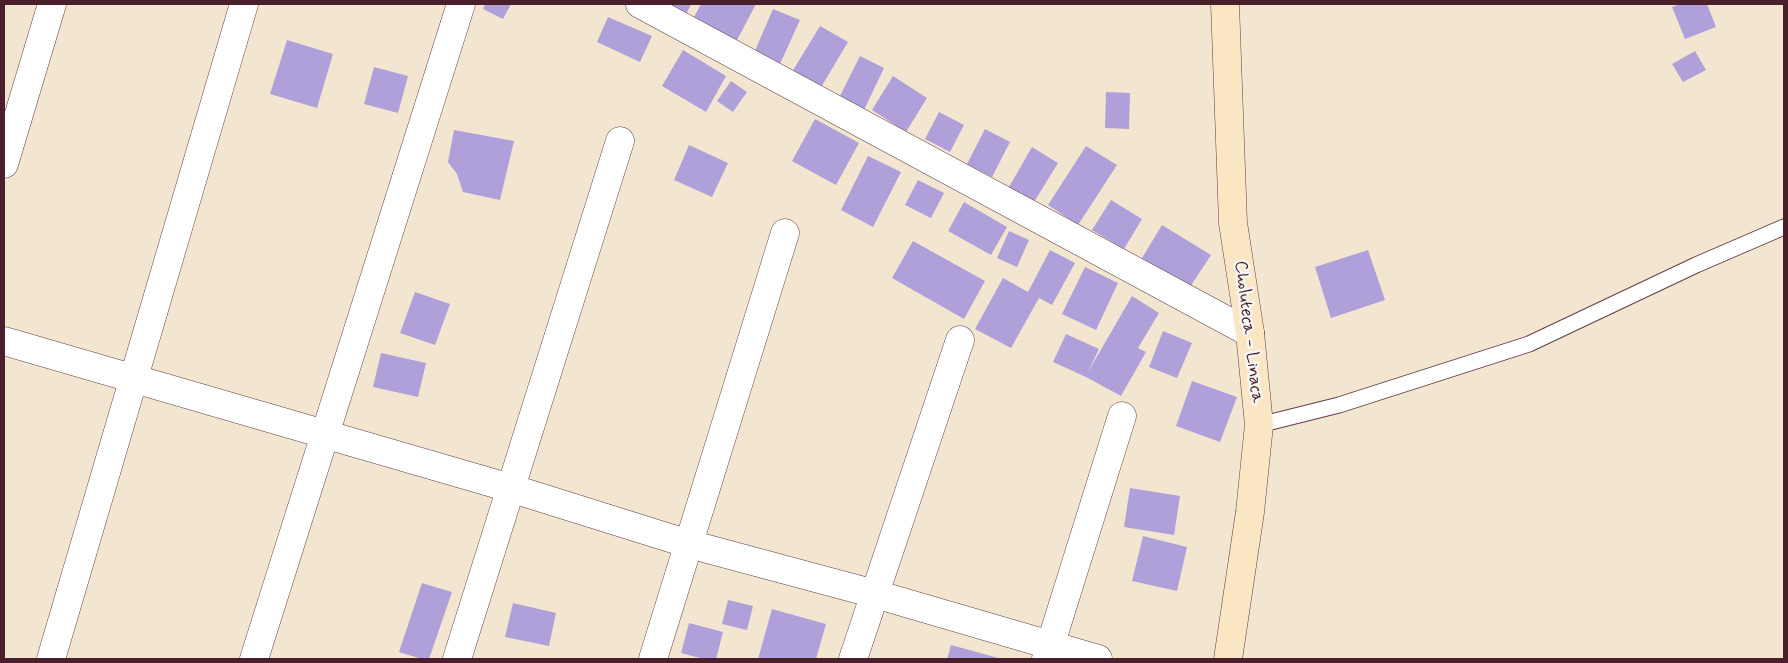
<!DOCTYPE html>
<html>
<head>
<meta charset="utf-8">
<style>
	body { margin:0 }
	#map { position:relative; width:1788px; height:663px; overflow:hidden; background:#f3e6d1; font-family:Mynerve,sans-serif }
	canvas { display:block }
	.frame { position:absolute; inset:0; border:5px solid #4a1f2b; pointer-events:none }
</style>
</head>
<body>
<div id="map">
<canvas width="1788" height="663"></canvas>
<div class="frame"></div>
</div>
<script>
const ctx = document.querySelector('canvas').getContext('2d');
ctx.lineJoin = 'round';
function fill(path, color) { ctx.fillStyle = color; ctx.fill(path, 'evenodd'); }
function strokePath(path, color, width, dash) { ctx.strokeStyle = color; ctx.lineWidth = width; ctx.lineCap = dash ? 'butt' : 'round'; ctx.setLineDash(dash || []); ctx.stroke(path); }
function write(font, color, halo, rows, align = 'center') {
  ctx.font = font + ' Mynerve,sans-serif'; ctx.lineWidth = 5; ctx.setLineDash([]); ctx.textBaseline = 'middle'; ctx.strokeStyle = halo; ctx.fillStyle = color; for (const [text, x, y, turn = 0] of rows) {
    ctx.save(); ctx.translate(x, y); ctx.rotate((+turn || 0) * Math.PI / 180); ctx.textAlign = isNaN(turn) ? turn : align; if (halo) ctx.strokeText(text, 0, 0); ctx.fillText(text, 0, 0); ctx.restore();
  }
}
const building = new Path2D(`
	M485,4h26l-8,15 -20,-10z
	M660,4h31l-6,13z
	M701,4h55l-20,38 -43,-23z
	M1680,4h27l9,23 -31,12 -13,-32z
	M773,9l27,11 -20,44 -26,-11z
	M608,17l44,19 -12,26 -43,-20z
	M820,26l28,16 -28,47 -28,-17z
	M287,40l46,14 -16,54 -47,-14z
	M683,50l43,26 -20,36 -44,-26z
	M1695,51l11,19 -23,12 -11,-18z
	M860,56l24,12 -20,42 -25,-12z
	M374,67l34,9 -10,37 -34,-9z
	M893,76l34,22 -21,34 -34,-22z
	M731,81l16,11 -14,20 -16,-11z
	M1106,92l24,1 -1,36 -24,-1z
	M939,112l25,13 -14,27 -25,-13z
	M815,119l44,24 -23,42 -44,-24z
	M985,129l25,13 -18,35 -25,-13z
	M454,130l60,11 -14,59 -37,-8 -6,-18 -9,-12z
	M689,145l39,18 -16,34 -38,-17z
	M1086,146l31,19 -39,60 -30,-20z
	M1032,147l26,16 -24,39 -25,-15z
	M868,156l33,16 -28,55 -32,-17z
	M918,180l26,13 -13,25 -26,-13z
	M1111,200l31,19 -18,30 -32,-19z
	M964,202l43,25 -16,28 -43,-24z
	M1162,225l49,30 -21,32 -48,-29z
	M1009,231l20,9 -12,27 -20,-9z
	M913,241l72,40 -21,38 -72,-41z
	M1050,250l25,13 -23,42 -13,-7 -28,50 -36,-19 28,-51 25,14z
	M1368,250l17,50 -54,18 -16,-51z
	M1085,267l33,16 -22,47 -34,-16z
	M415,292l35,12 -15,41 -35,-12z
	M1132,296l27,17 -21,35 8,4 -25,44 -35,-19 -33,-15 13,-28 33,15 -11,23z
	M1163,331l29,12 -15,35 -28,-11z
	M381,353l45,10 -8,34 -45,-10z
	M1192,381l45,16 -17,45 -44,-16z
	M1130,488l50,8 -6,39 -50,-8z
	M1143,536l44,11 -10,44 -45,-10z
	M422,583l30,9 -23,67h-7l-23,-7z
	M728,600l25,6 -6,24 -25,-6z
	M513,603l43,10 -7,33 -44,-9z
	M772,609l54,15 -10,35h-58z
	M689,623l34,9 -7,27h-12l-23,-6z
	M951,645l51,14h-55z`);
const lane = new Path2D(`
	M1259,425l80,-20 190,-61 167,-79 88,-38`);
const street = new Path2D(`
	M640,4l610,329
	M4,164l48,-160
	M4,341l506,147 179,56 186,50 223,65
	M51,659l193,-655
	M254,659l207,-655
	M457,659l163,-518
	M653,659l132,-426
	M853,659l107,-319
	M1046,659l76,-243`);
const secondary = new Path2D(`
	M1225,4l8,219 17,110 9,92 -9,87 -22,147`);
const streetNames = [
	["Choluteca - Linaca",1248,332,83]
];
fill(building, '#afa0da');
strokePath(lane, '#633d44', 17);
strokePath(street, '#633d44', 29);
strokePath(secondary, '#633d44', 29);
strokePath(lane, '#fff', 15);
strokePath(street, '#fff', 28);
strokePath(secondary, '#fbe6c4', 28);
write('18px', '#4a1f2b', '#f6f6f2', streetNames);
</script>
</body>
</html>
